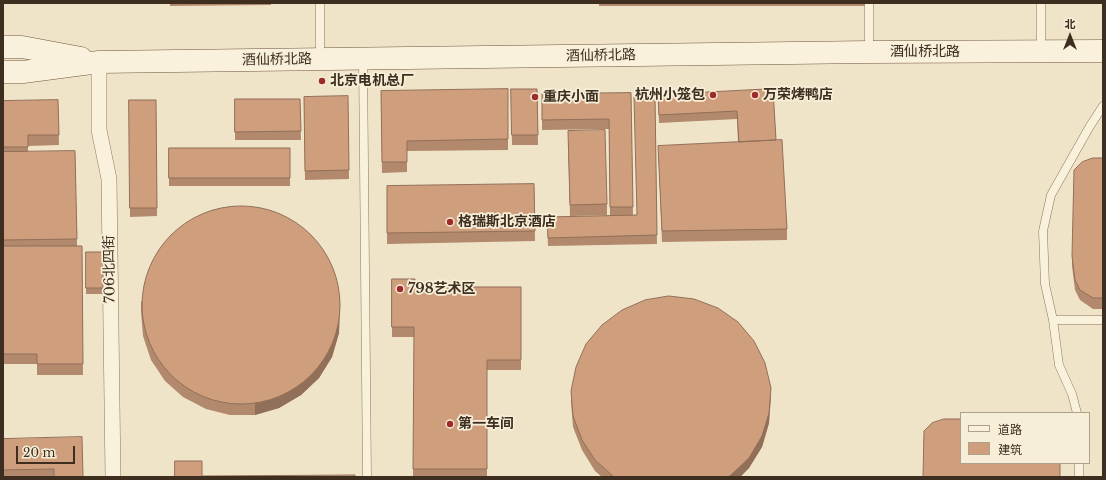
<!DOCTYPE html>
<html>
<head>
<meta charset="utf-8">
<style>
	body { margin:0 }
	#map { position:relative; width:1106px; height:480px; overflow:hidden; background:#f0e4c8; font-family:"Libre Baskerville","Noto Sans SC",serif }
	canvas { display:block }
	.frame { position:absolute; inset:0; border:4px solid #3d2e20; pointer-events:none }
	.legend { position:absolute; left:960px; top:412px; width:130px; height:52px; box-sizing:border-box; background:#f7eed8; border:1px solid #ada18e; margin:0; padding:5px 7px; list-style:none; font-size:12px; color:#3d2e20 }
	.legend li { display:flex; align-items:center; gap:8px; height:20px }
	.legend b { width:20px; border:1px solid #ada18e }
	.north { position:absolute; left:1050px; top:16px; width:40px; height:40px; -webkit-text-stroke:3px #f7eed8; paint-order:stroke; rotate:0deg; font-size:11px; font-weight:700; line-height:16px; text-align:center; color:#3d2e20 }
	.north::after { content:''; display:block; margin:auto; width:14px; height:18px; background:#3d2e20; clip-path:polygon(50% 0,100% 100%,50% 72%,0 100%) }
	.scale { position:absolute; left:16px; top:446px; width:59px; height:18px; box-sizing:border-box; border:2px solid #3d2e20; border-top:0; padding-left:5px; font-size:12px; line-height:14px; white-space:nowrap; color:#3d2e20; -webkit-text-stroke:3px #f7eed8; paint-order:stroke }
</style>
</head>
<body>
<div id="map">
<canvas width="1106" height="480"></canvas>
<div class="frame"></div>
<ul class="legend">
<li><b style="height:5px;background:#faf1dc"></b>道路</li>
<li><b style="height:11px;background:#cf9f7d"></b>建筑</li>
</ul>
<div class="north">北</div>
<div class="scale">20 m</div>
</div>
<script>
const ctx = document.querySelector('canvas').getContext('2d');
ctx.lineJoin = 'round';
function strokePath(path, color, width, dash) { ctx.strokeStyle = color; ctx.lineWidth = width; ctx.lineCap = dash ? 'butt' : 'round'; ctx.setLineDash(dash || []); ctx.stroke(path); }
function fill(path, color) { ctx.fillStyle = color; ctx.fill(path, 'evenodd'); }
function write(font, color, halo, rows, align = 'center') {
  ctx.font = font + ' "Libre Baskerville","Noto Sans SC",serif'; ctx.lineWidth = 3.5; ctx.setLineDash([]); ctx.textBaseline = 'middle'; ctx.strokeStyle = halo; ctx.fillStyle = color; for (const [text, x, y, turn = 0] of rows) {
    ctx.save(); ctx.translate(x, y); ctx.rotate((+turn || 0) * Math.PI / 180); ctx.textAlign = isNaN(turn) ? turn : align; if (halo) ctx.strokeText(text, 0, 0); ctx.fillText(text, 0, 0); ctx.restore();
  }
}
const lane = new Path2D(`
	M869,51v-48
	M1041,51v-48
	M320,58v-55
	M363,60l4,417
	M1103,106l-13,20 -39,69 -8,36 2,53 8,36h50
	M1053,320l6,45 13,29 5,19
	M1079,477v-14`);
const street = new Path2D(`
	M99,62v68l10,49 4,298`);
const secondary = new Path2D(`
	M3,47h19l59,11
	M3,72h20l76,-10 770,-10 234,-1`);
const wall = new Path2D(`
	M170,3h101v2l-101,1z
	M599,3h266v3h-266z
	M508,89v61l-101,1v21l-25,1 -1,-82z
	M511,89h26l1,56h-26z
	M773,89l3,51 11,89v11l-125,2 -4,-96 80,-4 -1,-23 -78,4 -1,-28z
	M631,93l2,122h4l18,-119 2,148 -109,2 -1,-29 63,-1 -1,-87 -67,1v-36z
	M348,96l1,83 -44,1 -1,-83z
	M235,99h65l1,41h-66z
	M58,100l1,45 -31,1v6l47,-1 2,95h5l1,129h-46v-11h-34v-263z
	M129,100h27l1,116 -27,1z
	M568,142l39,62v11l-37,1z
	M169,148h121v38h-121z
	M1103,158v151h-10l-13,-9 -5,-10 -3,-24v-10z
	M534,184l1,57 -148,3v-58z
	M86,252h17v42h-17z
	M392,279l23,8h106v83h-34v107h-74l1,-140h-22z
	M141,301l199,7 -1,25 -7,24 -13,21 -18,17 -22,13 -24,7h-25l-24,-6 -23,-12 -18,-16 -14,-21 -8,-24 -2,-24z
	M571,391l200,7 -2,25 -7,24 -13,21 -9,9h-138l-7,-6 -13,-21 -9,-23 -2,-25z
	M3,439l80,38h-80z`);
const shadedWall = new Path2D(`
	M340,297l-1,36 -7,24 -13,21 -18,17 -22,13 -24,7v-11z
	M771,388l-2,35 -7,24 -13,21 -9,9h-12z`);
const building = new Path2D(`
	M508,89v50l-101,2v21h-25l-1,-71z
	M511,89h26l1,46h-26z
	M773,89l3,51 -37,2 -2,-31 -78,4 -1,-20z
	M631,93l2,114h-23l-1,-88 -67,1v-26z
	M348,96l1,74 -44,1 -1,-74z
	M655,96l2,139 -109,3 -1,-21 90,-2 -3,-118z
	M235,99h65l1,32 -66,1z
	M58,100l1,35h-31v12h-25v-46z
	M129,100h27l1,108h-27z
	M605,130l2,74 -37,1 -2,-74z
	M782,140l5,89 -125,2 -4,-85z
	M169,148h121v30h-121z
	M75,151l2,88 -74,1v-88z
	M1093,158h10v140h-10l-13,-8 -5,-10 -3,-24 2,-86 8,-8z
	M534,184l1,47 -148,2v-47z
	M142 305a99 99 0 1 1 198 0a99 99 0 1 1-198 0Z
	M3,246h79l1,118h-46v-10h-34z
	M86,252h17v36h-17z
	M392,279h23v8h106v73h-34v109h-74l1,-142h-22z
	M669,296l25,3 24,9 20,14 16,19 11,22 6,25 -2,25 -7,23 -13,22 -18,17 -3,2h-114l-19,-17 -13,-20 -9,-24 -2,-25 5,-24 10,-23 16,-19 20,-15 23,-10z
	M944,419h17v44h99v14h-137l1,-46 8,-8z
	M82,437l1,40h-29v-8l-51,1v-31z
	M175,461h27v15l153,-1v2h-180z`);
const markers = [
	[322,81,4,"#9e2a2b"],
	[713,95,4,"#9e2a2b"],
	[755,95,4,"#9e2a2b"],
	[535,97,4,"#9e2a2b"],
	[450,222,4,"#9e2a2b"],
	[400,289,4,"#9e2a2b"],
	[450,424,4,"#9e2a2b"]
];
const streetNames = [
	["酒仙桥北路",925,52],
	["酒仙桥北路",601,56,-1],
	["酒仙桥北路",277,60,-1],
	["706北四街",110,269,-91]
];
const poiNames = [
	["北京电机总厂",330,81],
	["杭州小笼包",705,95,"right"],
	["万荣烤鸭店",763,95],
	["重庆小面",543,97],
	["格瑞斯北京酒店",458,222],
	["798艺术区",408,289],
	["第一车间",458,424]
];
strokePath(lane, '#8d765c', 9);
strokePath(street, '#8d765c', 16);
strokePath(secondary, '#6f573f', 23);
strokePath(lane, '#faf1dc', 8);
strokePath(street, '#faf1dc', 15);
strokePath(secondary, '#faf1dc', 22);
fill(wall, '#b2896c');
fill(shadedWall, '#916f58');
fill(building, '#cf9f7d');
strokePath(building, '#916f58', 1);
for (const [x, y, r, color] of markers) { const dot = new Path2D(); dot.arc(x, y, r, 0, 2 * Math.PI); ctx.fillStyle = color; ctx.fill(dot); strokePath(dot, '#f7eed8', 1.5); }
write('14px', '#3d2e20', '#f7eed8', streetNames);
write('bold 14px', '#3d2e20', '#f7eed8', poiNames, 'left');
</script>
</body>
</html>
